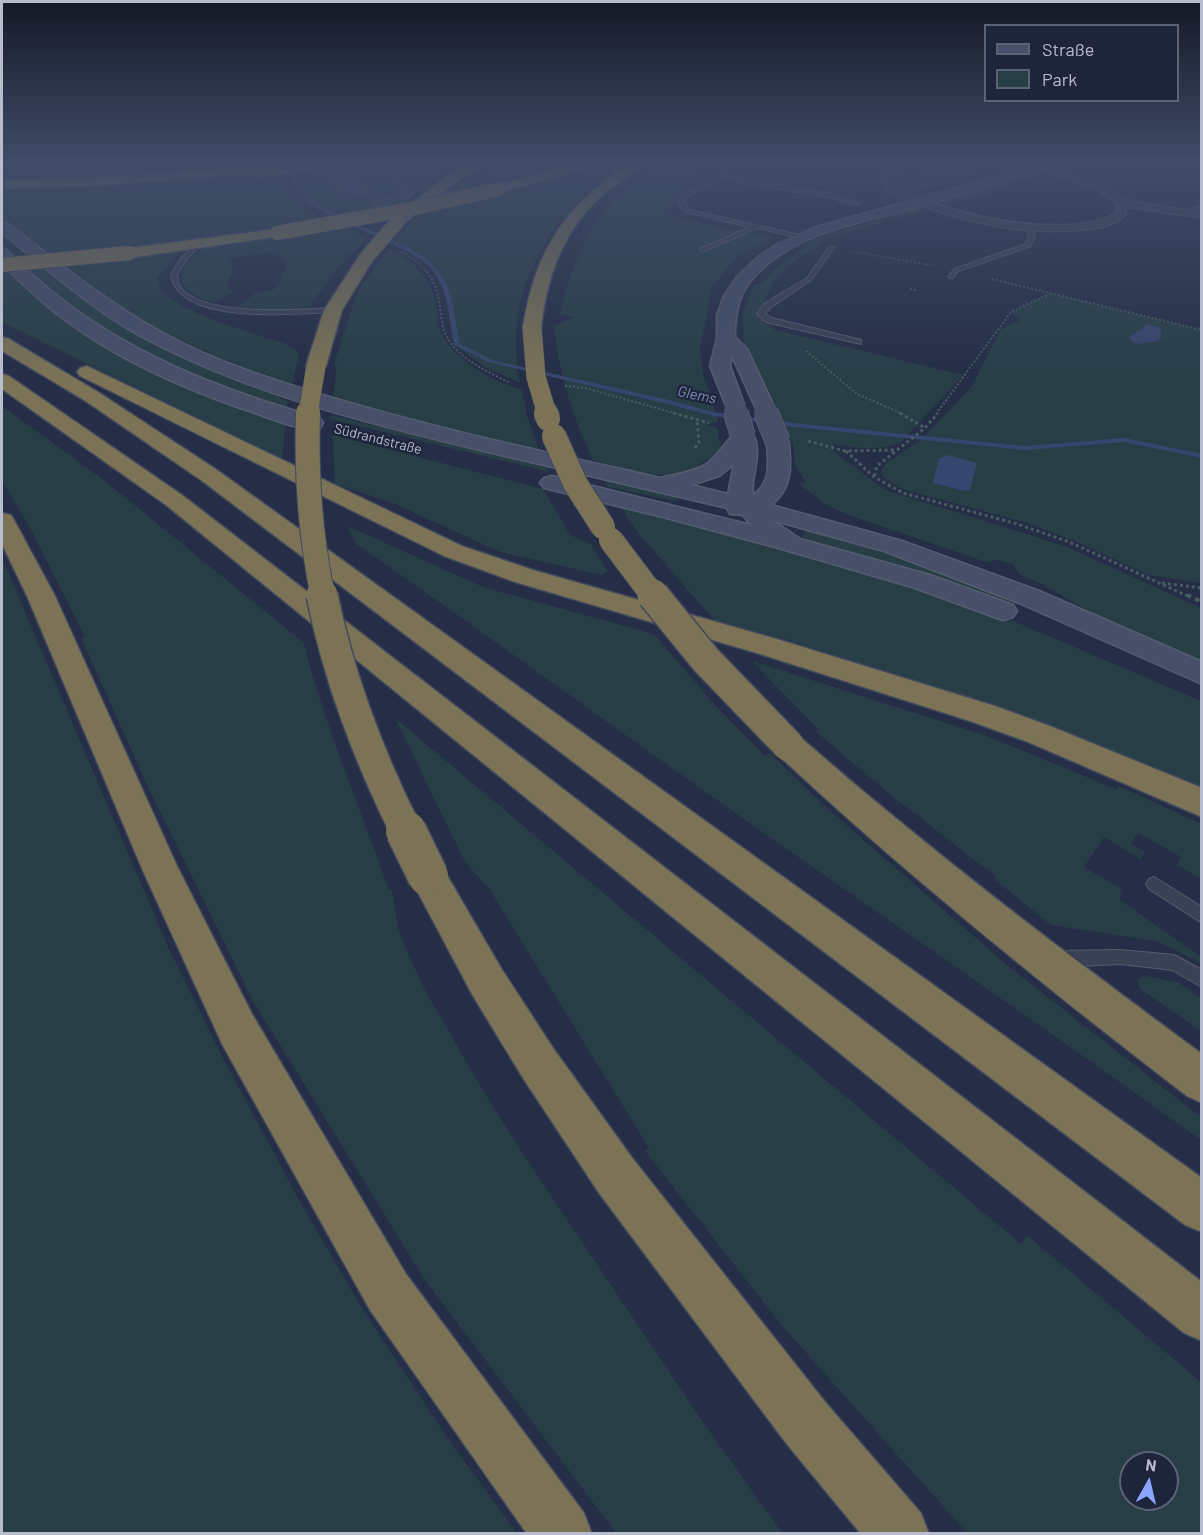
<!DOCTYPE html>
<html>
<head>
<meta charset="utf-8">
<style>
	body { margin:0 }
	#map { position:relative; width:1203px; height:1535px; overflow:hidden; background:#252e46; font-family:Barlow,sans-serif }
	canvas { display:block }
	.frame { position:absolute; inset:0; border:3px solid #b8bdce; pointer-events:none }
	.legend { position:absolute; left:984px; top:24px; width:195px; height:78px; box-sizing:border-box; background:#1e253b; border:2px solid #5c6276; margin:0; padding:8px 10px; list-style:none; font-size:18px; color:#b8bdce }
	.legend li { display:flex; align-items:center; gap:12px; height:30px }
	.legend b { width:30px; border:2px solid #5c6276 }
	.north { position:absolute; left:1119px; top:1451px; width:60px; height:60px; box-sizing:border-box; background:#1e253b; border:2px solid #5c6276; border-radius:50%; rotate:8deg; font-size:16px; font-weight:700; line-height:24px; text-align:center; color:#b8bdce }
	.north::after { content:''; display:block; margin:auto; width:21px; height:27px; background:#8ca6ff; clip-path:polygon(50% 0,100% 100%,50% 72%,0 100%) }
</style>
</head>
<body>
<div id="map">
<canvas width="1203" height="1535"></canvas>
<div class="frame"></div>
<ul class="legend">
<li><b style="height:8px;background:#474f69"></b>Straße</li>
<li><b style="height:16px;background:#273e47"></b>Park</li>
</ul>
<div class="north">N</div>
</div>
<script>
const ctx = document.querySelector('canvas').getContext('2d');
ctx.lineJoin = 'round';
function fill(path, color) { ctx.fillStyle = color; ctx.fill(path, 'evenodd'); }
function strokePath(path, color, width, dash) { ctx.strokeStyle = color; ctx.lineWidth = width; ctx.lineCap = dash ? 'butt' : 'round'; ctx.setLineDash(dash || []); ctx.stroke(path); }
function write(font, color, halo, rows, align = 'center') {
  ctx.font = font + ' Barlow,sans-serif'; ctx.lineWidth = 4.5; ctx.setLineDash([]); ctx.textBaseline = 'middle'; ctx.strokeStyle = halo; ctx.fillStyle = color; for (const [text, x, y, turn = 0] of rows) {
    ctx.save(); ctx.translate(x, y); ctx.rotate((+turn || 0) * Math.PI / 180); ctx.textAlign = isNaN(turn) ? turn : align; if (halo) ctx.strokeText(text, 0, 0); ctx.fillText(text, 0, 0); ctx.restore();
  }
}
const green = new Path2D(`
	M2,164h285l-237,18 -48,1z
	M344,164h114l-29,18 -28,24 -68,12c-20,-10 -44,-22 -45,-47z
	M492,164h82l-65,19 -69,15z
	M601,164h24c-60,37 -102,93 -109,165 -1,12 1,25 1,37l-28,-6 -31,-16c-11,-54 -6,-76 -63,-102l11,-15 17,-16 83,-19z
	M662,164h53l-25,16 -27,34 108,24 -35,20 -24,29 -12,62 3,24 15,49 -12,3 12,3 1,13 3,1 -4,10 -20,14 2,2c-32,17 -75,1 -107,-8 -21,-44 -34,-85 -39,-134l20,-9 -14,-3c17,-67 38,-116 102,-150z
	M937,165l4,-1 74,1 -105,28 -14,-7 -1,-6 11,1c5,-12 19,-14 31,-16z
	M280,172c3,25 24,35 43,48 -90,17 -181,26 -272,36l-49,-38v-29l128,-5z
	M1008,185l7,2 -71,18 -2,-4 53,-15z
	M923,208l7,1 -112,33 5,2c-36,17 -54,37 -65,74l17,12 188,45 -63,68c-22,8 -45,5 -67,1v7l52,39 180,56 136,62v58l-95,-45 -64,-37 -23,-10 -6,-10 -15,-4 -12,2 -140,-48 -21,-10 -26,-20 7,-2 -11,-17 -2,-21 -19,-42 -4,-1 -26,-53 -1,-35 8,-23 4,-5 9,-3 22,-22 17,-11 6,-8 101,-31z
	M341,226l26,12 -30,30 -27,38 -35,5 -39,-4 20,-14 17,-3 8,-7 -1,-6 8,-12 -12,-14 -48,8 5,11c-5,9 -8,14 0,22l-19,10c-21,-5 -43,-18 -26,-40 6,-7 14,-14 23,-15 6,-1 13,0 19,0l2,-4z
	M390,249c25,14 42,29 47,59 1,8 0,17 3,23 16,31 51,49 82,59l6,30 11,30 -144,-34 -62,-18 4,-32 -3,-2 23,-71 21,-31z
	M170,252l8,1 -20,24c0,3 0,6 1,9 10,26 103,49 130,59l10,8 -7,33c-52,-20 -105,-40 -152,-68 -27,-16 -51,-34 -75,-53z
	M43,267l76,57 52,28 117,49 -3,11c-70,-26 -144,-52 -206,-97 -19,-14 -38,-31 -57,-46z
	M11,270l65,53 210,96 -4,40 -280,-137v-51z
	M1050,293l151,37v253l-52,-8 -79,-36 -43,-16 -125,-34 -20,-13 -1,-5 5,-8 36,-24 50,-53 28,-56 21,-10 -10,-8z
	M456,346l33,15 28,7 3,15 -34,-15z
	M2,406l103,75 199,162c21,85 57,165 85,248l3,-1 7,42 12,28 15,32 55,95 42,67 177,264 82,115h-166l-193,-256 -170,-276 -104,-212 -68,-151 4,-2 -54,-106 -29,-50z
	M331,415l216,53 2,4 -219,-53z
	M333,435l210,54 27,46 21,9 17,28 -7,3 -101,-23 -105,-48 -60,-20z
	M603,478l75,18 1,2 -4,3 -67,-14z
	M620,506l165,40 214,69 202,86v92l-197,-83 -216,-70 -73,-19 -76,-87z
	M348,526l135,61 171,47 61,71 49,50 6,-2 58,56 180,157 193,151v23c-163,-117 -329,-231 -494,-347 -117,-83 -234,-168 -352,-250z
	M806,529l70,21 129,47 -3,6 -62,-23 -138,-43z
	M2,558l167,391 54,109 76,142 64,110 88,133 66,90h-515z
	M752,661l235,75 129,53 3,-3 82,38v55l-24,-14 4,-8 -43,-24 -7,11 14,8 -5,7 -36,-22 -20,30 37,22 -1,11 81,57v6l-45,-22 -105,-16 -57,-46 1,-3 -109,-85 -71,-60 3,-2z
	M395,718l626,526 7,-8 173,146v151h-234l-183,-205 -139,-177 4,-3 -159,-258 -25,-28zM1131,1463h36v36h-36z
	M1148,976l31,7 22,15v33l-61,-42 -3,-10z`);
const water = new Path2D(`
	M354,177l24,16 -30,6 -23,-17z
	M1147,324l14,4v10l-3,3 -19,3 -7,-2 -2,-5z
	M948,455l29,8 -7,27 -6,1 -31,-8 6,-25z`);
const stream = new Path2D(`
	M289,164h4c1,6 1,13 4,18 27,45 114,50 143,91 14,20 15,47 20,71l32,16 173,39 48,13 81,11 231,23 99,-8 78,16v4l-78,-16 -99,8 -231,-23 -81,-11 -49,-13 -176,-41 -34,-17c-5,-24 -5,-51 -19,-71 -7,-12 -21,-19 -33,-25 -31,-17 -92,-35 -109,-67 -3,-5 -3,-12 -4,-18z`);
const pathFar3 = new Path2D(`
	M289,190l14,14
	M851,251l84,15
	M401,252l14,8 14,14`);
const pathFar2 = new Path2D(`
	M427,272c13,17 12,34 16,54 7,30 42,44 67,57
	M992,279l210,51
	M910,289l6,1
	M806,351l51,43 46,20
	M565,386l20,2 93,26
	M936,414l75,-102 38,-18`);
const pathFar1 = new Path2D(`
	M673,413l36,10
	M900,413l25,15
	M808,441l37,10 51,-1
	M695,448l4,-5 -2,-23
	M846,451l28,26 29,16 111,30 53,18 123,56
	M874,476l3,-10 48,-38 13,-15
	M1162,583l40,5`);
const path = new Path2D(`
	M1187,595l15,7`);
const service = new Path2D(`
	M370,164h6l37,28 -6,5 -32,9 -2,-3 34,-11 -34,-25 -51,11 -3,-2z
	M1195,164h7v2l-7,-1z
	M719,175l109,18 31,10 -3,2 -29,-8 -107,-18 -31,16 -5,7 5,8 119,27 -3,2 -48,-11 -55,24 -2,-3 50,-22 -65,-15 -7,-10 7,-9z
	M1202,205v4l-14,5 -3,-2z
	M1031,225l3,2 1,9 -4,10 -73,25 -5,7 -5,-1 6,-8 72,-25 3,-8 -1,-9z
	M197,242l3,2 -16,19 -7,12c1,5 1,10 4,13 23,29 117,22 152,20l4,2 -4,2c-38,2 -154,13 -162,-37l8,-14z
	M830,246l5,1 -24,33 -41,28 -5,6 7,4 89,22v4l-95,-22 -9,-8 7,-10 43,-26z
	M1154,877l48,30v16l-53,-34 -3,-5 3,-5z
	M1121,950l53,5 28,15v17l-30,-17 -51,-6 -63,3 -6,-3 -2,-5 2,-5 6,-3z`);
const minor = new Path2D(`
	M900,164h17l-25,14 2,9c58,26 118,42 182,37 14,-2 28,-3 40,-11v-9l-16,-13 -75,-27h15l68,23 16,13 78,12v6l-76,-11v7c-11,13 -30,15 -46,16 -68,6 -133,-11 -194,-39l-5,-12 7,-8z`);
const secondary = new Path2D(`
	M1043,164h21l-2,3c-48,13 -96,27 -144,40 -54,15 -122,25 -162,68 -18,18 -21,38 -21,62l12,12 28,60 -3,4 -7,2 -7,-2 -26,-57 -2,10 14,38 -3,4 -7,2 -7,-2 -17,-42 7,-27v-24l7,-19 13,-19 21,-20 20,-13 38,-17z
	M2,222l5,1c51,39 100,80 156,110 53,29 112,48 170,65 107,32 218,55 327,80 15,-4 31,-5 45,-13 13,-8 25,-30 32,-34 4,-2 9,-1 14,0 14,21 -1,43 2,64 19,-12 15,-33 14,-53l3,-5 8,-2 8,2 3,5c2,25 4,46 -18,63l131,36 137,50 163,71v22l-183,-81 -135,-52 -112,-31 28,19 130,36 83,30 4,6 -4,6 -10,3 -91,-33 -130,-38 -115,-31 -123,-30 -4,-5 4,-5 8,-2 199,49 -8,-10 -13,-1 -3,-6c-79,-19 -159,-37 -239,-56 -114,-27 -231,-56 -336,-110 -55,-28 -102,-71 -150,-109zM734,464l-6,30 -37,-9 28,-9z
	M2,248l5,2c84,89 197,136 313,168l3,5 -3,5c-18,4 -45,-8 -62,-14 -94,-31 -190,-76 -256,-152z`);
const motorway = new Path2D(`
	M468,164h16l-29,19 -53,42h-10l-2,-3 2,-3 53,-42z
	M574,164h21l-2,3 -94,26 -7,-4 2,-3z
	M627,164h15c-12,14 -30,22 -44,35 -37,36 -51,79 -57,129l-3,4h-12l-3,-4c11,-75 41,-121 104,-164z
	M259,166l4,1 2,3 -2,3 -155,12 -106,4v-8l106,-4z
	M277,229l7,4 -2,3 -153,22 -8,-5 8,-5z
	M366,253l8,5 -32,52 -16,56 -3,4h-14l-3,-4 18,-56 36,-55z
	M2,337l7,2 89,53 119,78 985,708v54l-17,-7 -984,-745 -117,-80 -82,-49z
	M87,366l375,180 71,24 247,70 215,66 55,20 152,62v29l-174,-75 -55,-20 -213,-68 -245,-72 -71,-26 -364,-180 -3,-4 3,-4z
	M2,374l7,2 173,119 1020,787v59l-18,-8 -1018,-828 -164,-116z
	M2,513l9,2 3,5 41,76 122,270 75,148 154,260 178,239 8,21h-65l-157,-224 -148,-266 -79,-173 -116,-275 -25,-52z
	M789,734l11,3c129,113 264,215 402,317v49l-15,-7c-141,-108 -279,-220 -409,-341l-5,-9 5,-9z
	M428,860l13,5 60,103 52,80 80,111 193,244 95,110 8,21h-68l-75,-91 -187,-250 -76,-115 -50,-82 -58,-109 -5,-11 5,-11z`);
const secondaryBridgeFar1 = new Path2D(`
	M734,404l3,10
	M765,409l2,5`);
const secondaryBridge = new Path2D(`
	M736,413l7,23
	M766,413l12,29`);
const motorwayBridgeFar4 = new Path2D(`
	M259,170l51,-6
	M277,233l133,-24 89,-20
	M366,258l31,-36
	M2,265l127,-12`);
const motorwayBridgeFar3 = new Path2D(`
	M532,328l4,49 11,37
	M308,414l8,-48`);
const motorwayBridgeFar2 = new Path2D(`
	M308,413c-2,62 2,122 15,184
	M546,413l2,6
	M554,436l21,47 28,44
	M611,540l43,57`);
const motorwayBridgeFar1 = new Path2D(`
	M322,595c17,84 47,162 85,238
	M653,595l53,65 83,86`);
const motorwayBridge = new Path2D(`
	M406,831l22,45`);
const farStreetnames = [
	["Südrandstraße",378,439,14]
];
const farWaternames = [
	["Glems",697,395,12]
];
fill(green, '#273e47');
fill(water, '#37466e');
fill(stream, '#37466e');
strokePath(service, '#555c70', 2);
strokePath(minor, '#555c70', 2);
strokePath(secondary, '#555c70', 3);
strokePath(motorway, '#41495d', 3);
strokePath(pathFar3, '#465b62', 1.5, [2, 2]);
strokePath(pathFar2, '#465b62', 2, [2, 2]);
strokePath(pathFar1, '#465b62', 3, [3, 3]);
strokePath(path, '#465b62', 4, [4.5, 4.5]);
fill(service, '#3a4155');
fill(minor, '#3a4155');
fill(secondary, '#474f69');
fill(motorway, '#7c7356');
strokePath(secondaryBridgeFar1, '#555c70', 20, []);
strokePath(secondaryBridge, '#555c70', 26, []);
strokePath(motorwayBridgeFar4, '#41495d', 16, []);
strokePath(motorwayBridgeFar3, '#41495d', 20, []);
strokePath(motorwayBridgeFar2, '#41495d', 26, []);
strokePath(motorwayBridgeFar1, '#41495d', 34, []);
strokePath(motorwayBridge, '#41495d', 43, []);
strokePath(secondaryBridgeFar1, '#474f69', 19);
strokePath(secondaryBridge, '#474f69', 24);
strokePath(motorwayBridgeFar4, '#7c7356', 14);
strokePath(motorwayBridgeFar3, '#7c7356', 19);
strokePath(motorwayBridgeFar2, '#7c7356', 24);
strokePath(motorwayBridgeFar1, '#7c7356', 31);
strokePath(motorwayBridge, '#7c7356', 40);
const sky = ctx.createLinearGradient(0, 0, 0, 379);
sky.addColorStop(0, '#141926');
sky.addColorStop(0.43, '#404c68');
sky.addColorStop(1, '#404c6800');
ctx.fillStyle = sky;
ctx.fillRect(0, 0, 1203, 379);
write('14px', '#b8bdce', '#1e253b', farStreetnames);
write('italic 15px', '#7c8db8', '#1e253b', farWaternames);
</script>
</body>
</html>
